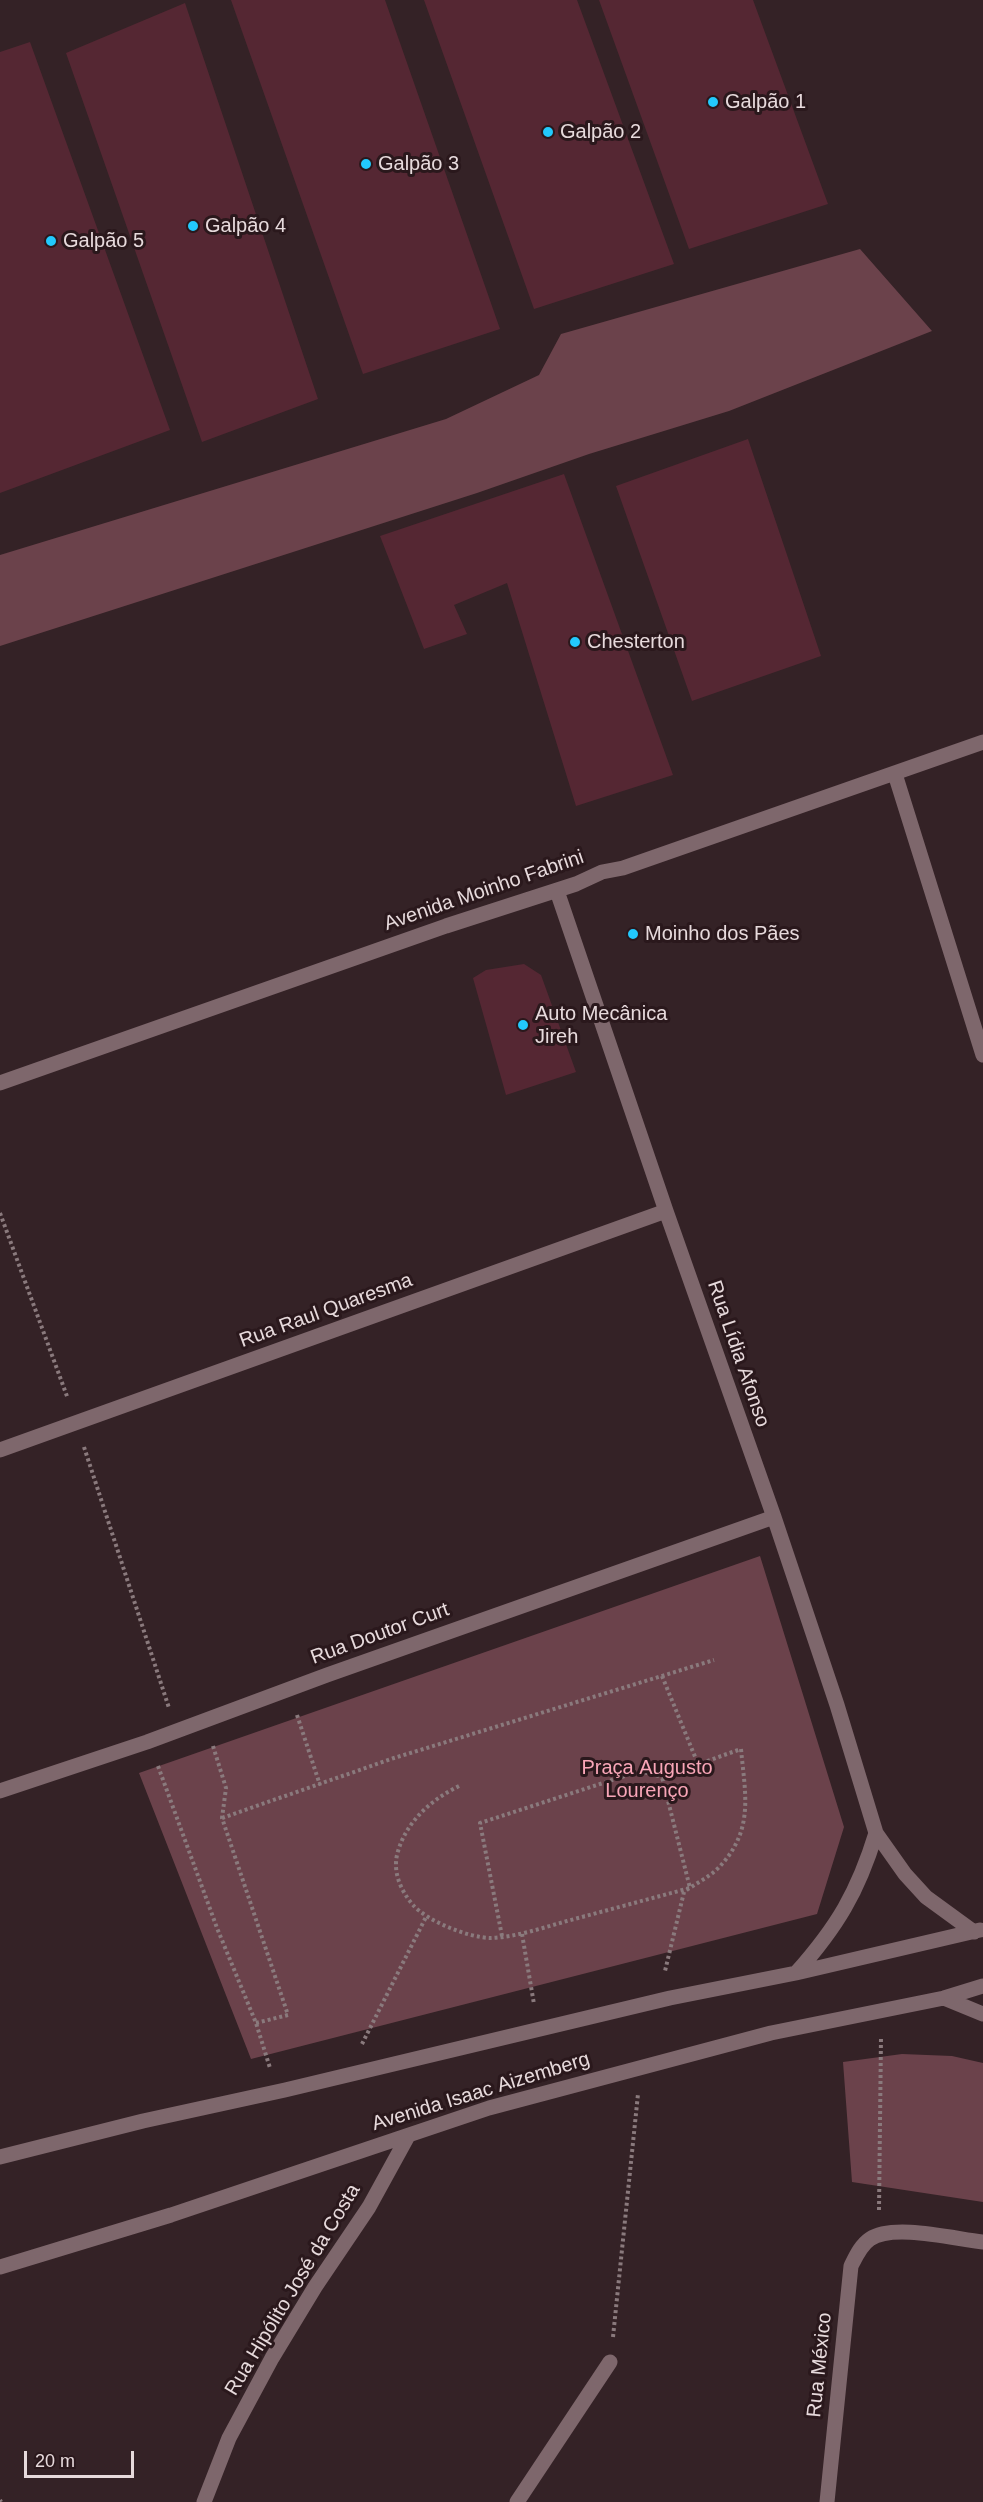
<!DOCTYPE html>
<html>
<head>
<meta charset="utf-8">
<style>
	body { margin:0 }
	#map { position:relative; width:983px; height:2502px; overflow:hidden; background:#342226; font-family:Helvetica,sans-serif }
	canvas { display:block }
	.scale { position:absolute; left:24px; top:2451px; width:110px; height:27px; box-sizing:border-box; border:3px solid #e7dadc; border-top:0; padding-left:8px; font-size:18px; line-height:21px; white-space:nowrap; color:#e7dadc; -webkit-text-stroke:4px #2a181c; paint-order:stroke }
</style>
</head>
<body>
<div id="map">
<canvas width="983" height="2502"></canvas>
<div class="scale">20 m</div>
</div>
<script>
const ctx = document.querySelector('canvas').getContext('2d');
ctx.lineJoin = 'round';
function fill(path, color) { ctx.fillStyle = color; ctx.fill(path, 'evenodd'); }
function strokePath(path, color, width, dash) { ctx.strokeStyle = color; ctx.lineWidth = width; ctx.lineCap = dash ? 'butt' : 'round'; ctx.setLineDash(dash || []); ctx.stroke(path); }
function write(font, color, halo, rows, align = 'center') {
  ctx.font = font + ' Helvetica,sans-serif'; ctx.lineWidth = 6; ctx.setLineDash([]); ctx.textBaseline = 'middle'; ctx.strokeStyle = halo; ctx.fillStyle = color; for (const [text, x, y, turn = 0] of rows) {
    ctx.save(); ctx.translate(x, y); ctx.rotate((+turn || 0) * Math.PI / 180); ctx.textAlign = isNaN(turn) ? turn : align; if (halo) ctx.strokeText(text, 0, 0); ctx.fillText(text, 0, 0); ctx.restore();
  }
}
const green = new Path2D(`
	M860,249l72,82 -203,80 -140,43 -112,39 -477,153v-91l446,-136 93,-44 22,-41z
	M760,1556l84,271 -27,87 -566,145 -112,-286z
	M902,2054l50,2 31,7v139l-131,-20 -9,-120z`);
const building = new Path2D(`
	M231,0h154l115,329 -137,45z
	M424,0h153l97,264 -140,45z
	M599,0h154l75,204 -139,45z
	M185,3l133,396 -116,43 -136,-389z
	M30,42l140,388 -170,63v-441z
	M748,439l73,217 -129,45 -76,-215z
	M564,474l109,301 -97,31 -69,-223 -53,22 13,29 -43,15 -44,-113z
	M524,964l17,11 35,97 -70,23 -33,-117 13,-8z`);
const path = new Path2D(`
	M0,1213l68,186
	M84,1447l85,261
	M662,1676l36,88
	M297,1715l23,70
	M213,1746l13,42 -4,30 66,197 -32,8
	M158,1766l59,162 39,95 14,45
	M459,1786c-28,14 -54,36 -62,69 -4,18 4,36 16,50 14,16 56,33 78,33 25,-1 51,-10 76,-17 41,-11 82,-22 123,-33l-28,-111
	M222,1818l172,-60 320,-98
	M522,1934l12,70
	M502,1936l-22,-113 160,-52 22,6 79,-28c4,44 13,79 -19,115 -10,12 -26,19 -38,28l-19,79
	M362,2044l64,-127
	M879,2210l2,-173
	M613,2337l25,-243
	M0,2500l1,2`);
const minor = new Path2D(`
	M895,774l88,281
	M557,891l109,320 108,306 63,188 39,128 29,41 21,23 48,35
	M0,1083l446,-157 130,-42 26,-12 21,-4 360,-126
	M0,1450l666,-239
	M0,1791l147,-49 180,-67 447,-158
	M796,1973c41,-46 62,-81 80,-140
	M944,1998l39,16
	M0,2157l143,-36 142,-31 385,-92 126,-25 184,-43
	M0,2267l171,-52 318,-107 282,-75 173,-35 39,-12
	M204,2502l25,-64 43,-80 43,-71 54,-80 39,-71
	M517,2502l93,-140
	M827,2502l24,-236c5,-10 10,-21 19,-27 23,-16 85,0 113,3`);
const markers = [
	[713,102,6,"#22c9fd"],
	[548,132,6,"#22c9fd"],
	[366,164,6,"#22c9fd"],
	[193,226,6,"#22c9fd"],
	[51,241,6,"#22c9fd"],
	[575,642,6,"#22c9fd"],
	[633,934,6,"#22c9fd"],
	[523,1025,6,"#22c9fd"]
];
const poiNames = [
	["Galpão 1",725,102],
	["Galpão 2",560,132],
	["Galpão 3",378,164],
	["Galpão 4",205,226],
	["Galpão 5",63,241],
	["Chesterton",587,642],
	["Moinho dos Pães",645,934],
	["Auto Mecânica",535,1014],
	["Jireh",535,1037]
];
const streetNames = [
	["Avenida Moinho Fabrini",484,891,-19],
	["Rua Raul Quaresma",326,1311,-20],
	["Rua Lídia Afonso",738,1354,71],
	["Rua Doutor Curt",380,1634,-20],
	["Avenida Isaac Aizemberg",481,2092,-17],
	["Rua Hipólito José da Costa",293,2290,-59],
	["Rua México",820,2365,-84]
];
const parkNames = [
	["Praça Augusto",647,1768],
	["Lourenço",647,1791]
];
fill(green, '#6b424b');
fill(building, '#552733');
strokePath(path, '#8a7a7d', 4, [3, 3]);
strokePath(minor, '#7e676c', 15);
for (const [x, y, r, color] of markers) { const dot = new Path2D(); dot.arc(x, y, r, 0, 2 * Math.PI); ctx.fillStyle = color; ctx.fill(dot); strokePath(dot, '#2a181c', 2); }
write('20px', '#e7dadc', '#2a181c', poiNames, 'left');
write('20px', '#e7dadc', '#2a181c', streetNames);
write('20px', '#f9a6b8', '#2a181c', parkNames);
</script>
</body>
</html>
